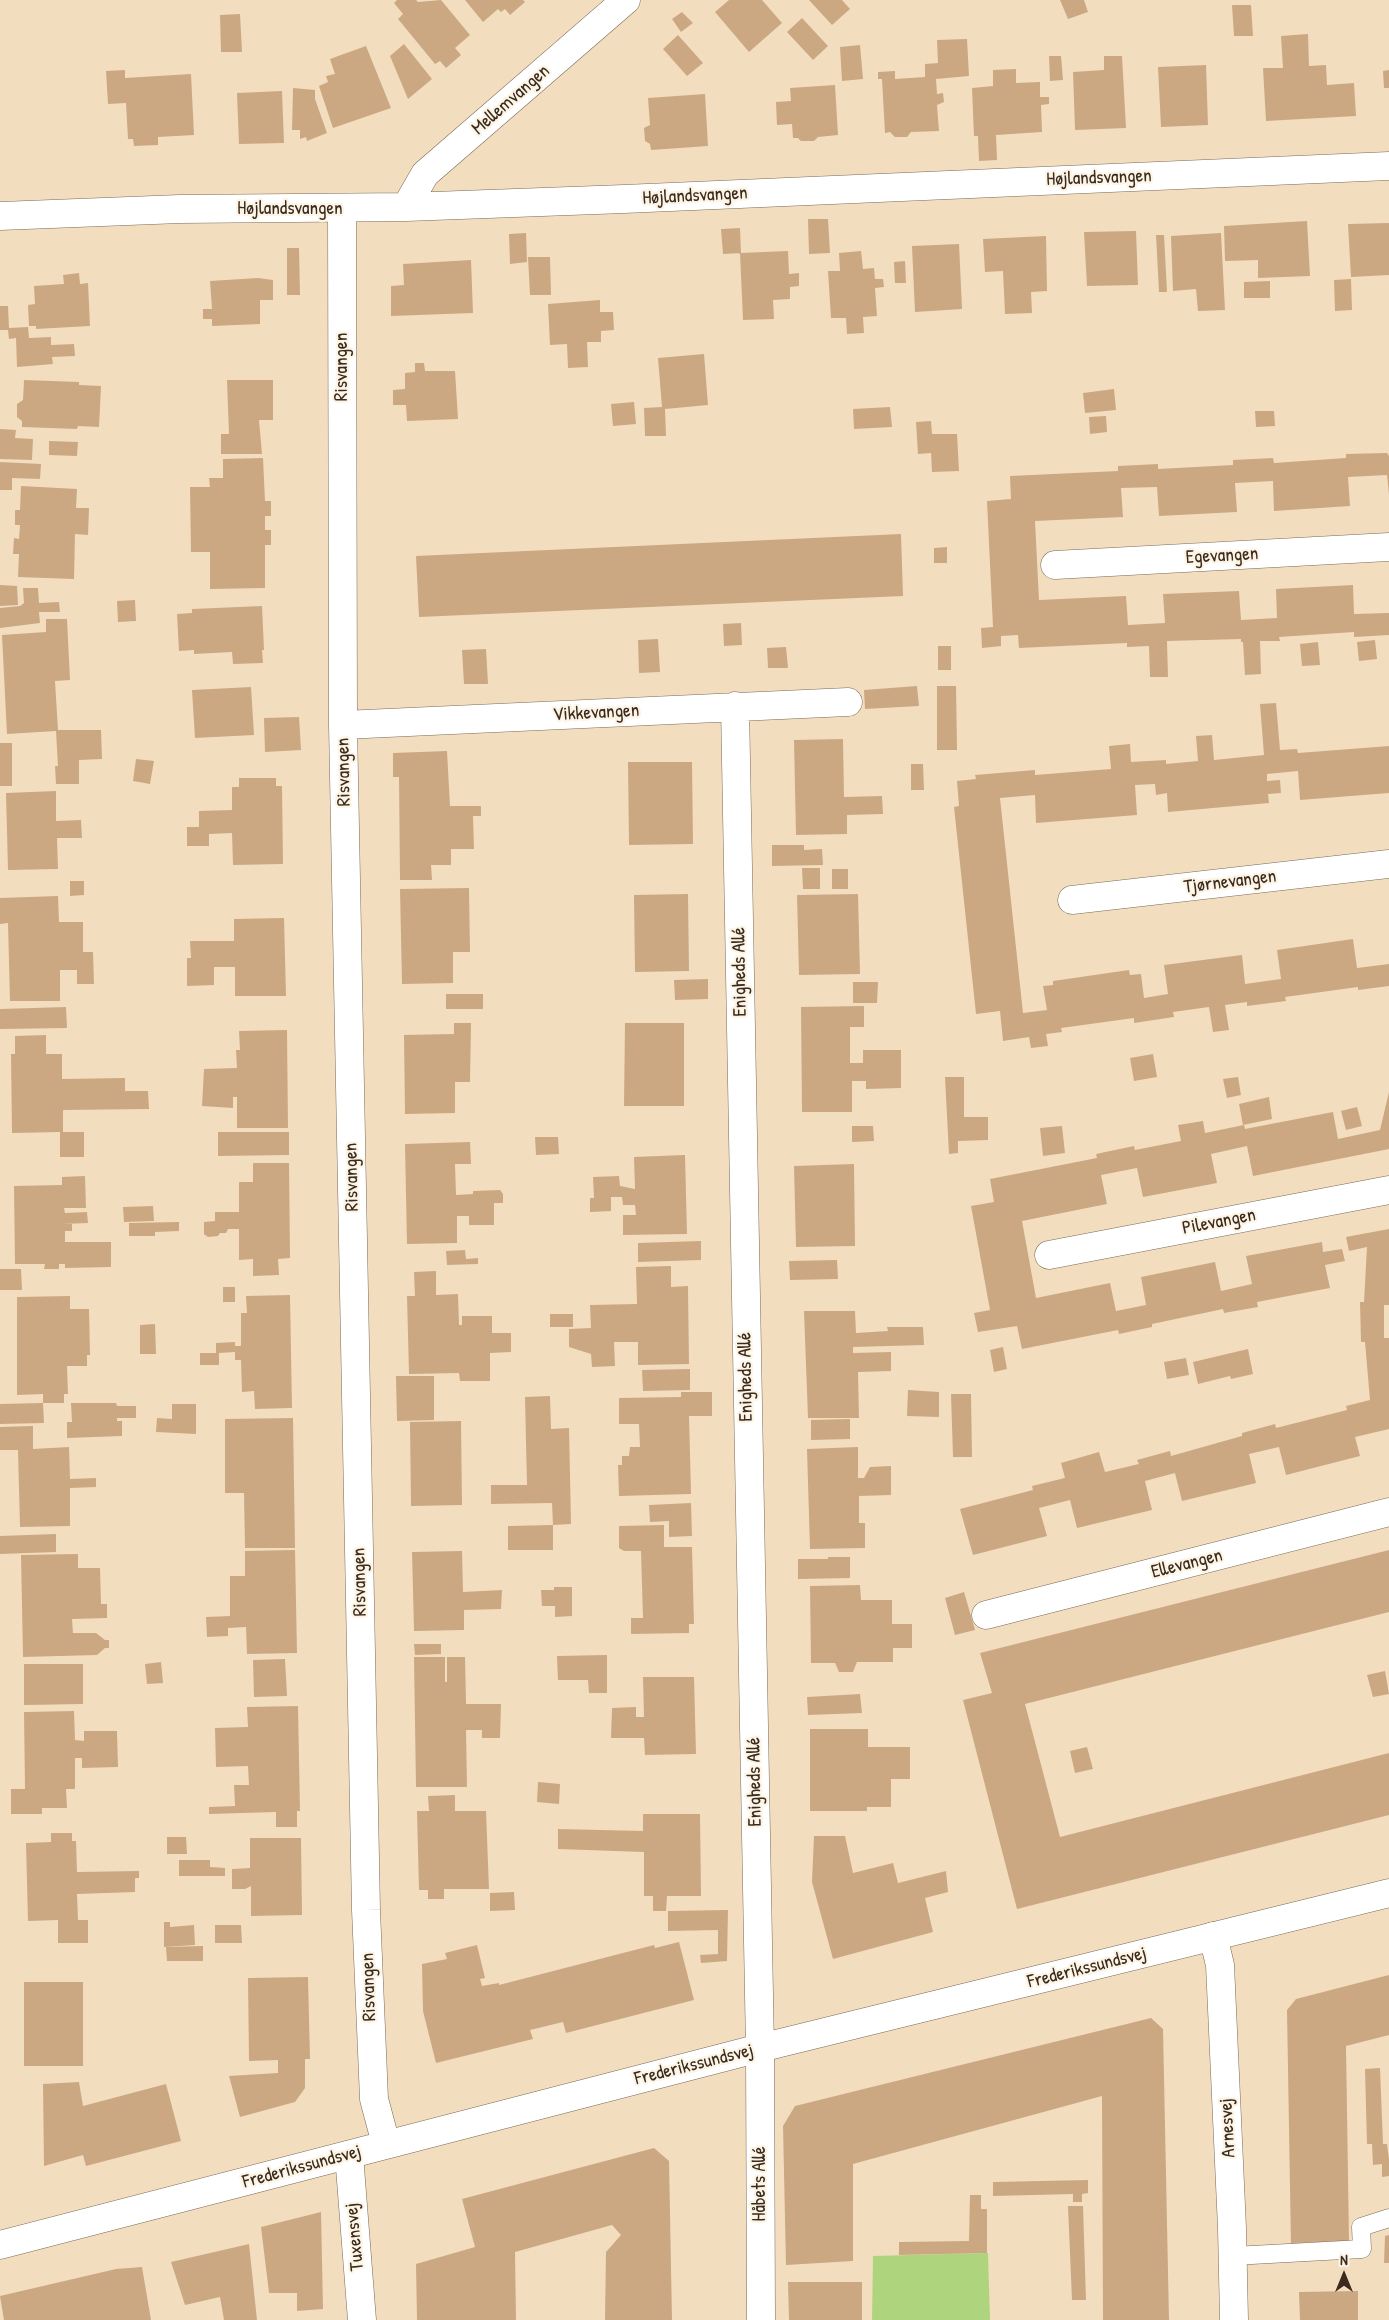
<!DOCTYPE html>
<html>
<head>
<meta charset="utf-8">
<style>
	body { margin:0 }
	#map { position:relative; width:1389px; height:2320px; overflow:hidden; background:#f2debf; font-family:"Patrick Hand",sans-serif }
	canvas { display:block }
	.north { position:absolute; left:1319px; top:2250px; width:50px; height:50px; -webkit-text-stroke:4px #fcf5e5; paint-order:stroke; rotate:0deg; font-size:14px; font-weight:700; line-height:20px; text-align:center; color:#3b2a1e }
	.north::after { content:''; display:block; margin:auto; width:18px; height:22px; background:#3b2a1e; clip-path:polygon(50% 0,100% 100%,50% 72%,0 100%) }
</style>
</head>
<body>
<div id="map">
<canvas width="1389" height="2320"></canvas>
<div class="north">N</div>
</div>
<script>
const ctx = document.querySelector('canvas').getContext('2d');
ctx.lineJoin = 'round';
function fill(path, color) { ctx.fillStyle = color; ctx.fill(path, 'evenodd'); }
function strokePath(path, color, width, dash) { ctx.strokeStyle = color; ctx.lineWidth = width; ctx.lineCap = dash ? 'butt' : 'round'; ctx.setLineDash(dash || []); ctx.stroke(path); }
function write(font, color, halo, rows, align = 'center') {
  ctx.font = font + ' "Patrick Hand",sans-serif'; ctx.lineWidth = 4.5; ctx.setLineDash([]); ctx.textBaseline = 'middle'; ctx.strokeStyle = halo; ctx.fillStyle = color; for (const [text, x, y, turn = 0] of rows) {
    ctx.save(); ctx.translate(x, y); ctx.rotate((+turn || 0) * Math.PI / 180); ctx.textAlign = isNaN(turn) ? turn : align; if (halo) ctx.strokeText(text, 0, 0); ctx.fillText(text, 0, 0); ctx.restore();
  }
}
const green = new Path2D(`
	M988,2253l2,67h-118l1,-64z`);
const building = new Path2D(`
	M397,0h19l2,2 23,-2 29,35 -15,13 6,7 -15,13 -6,-7 -5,3 -37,-45 5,-5 -9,-11z
	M465,0h58l2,2 -15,13 -5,-6 -4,3 -3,-3 -15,13z
	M729,0h33l20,23 -33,29 -34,-40z
	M809,0h33l8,9 -18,16z
	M1060,0h24l4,12 -20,7z
	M1232,5h19l2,31h-19z
	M682,12l11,11 -12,9 -9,-13z
	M240,14l2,38h-21l-1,-37z
	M802,18l26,28 -15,14 -26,-28z
	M1308,34l1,32 17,-1 1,20 27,-2 2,33 -90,5 -3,-53h20l-2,-32z
	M678,35l25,28 -16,13 -24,-27z
	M967,39l2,37 -33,3 1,15 6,-1 1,9 -7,3 2,26 -28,1 -4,5h-12l-5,-5 -5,1 -3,-54h-4v-7l17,-1v8l30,-2v-13l13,-1 -1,-23z
	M404,44l28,35 -24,20 -18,-43z
	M860,45l3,34 -21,2 -2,-34z
	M366,46l25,62 -58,20 -14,-42 9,-4 -2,-6 9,-2 -5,-15z
	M1049,56h12l2,24 -13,1z
	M1104,56h18l4,72 -51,2 -2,-58 31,-2z
	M1206,65l2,60 -47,2 -3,-60z
	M1016,69v14l24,-1v15h9v7l-8,1 1,27 -46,3 1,25 -18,1 -1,-25h-4l-2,-48 21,-2v-16z
	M125,70v8l66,-4 3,61 -36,2v8l-24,1 -1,-7h-5l-2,-36 -18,1 -2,-33z
	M1389,70v18h-5l-1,-17z
	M835,85l3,50 -20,2 -4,4h-13l-3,-3h-5l-1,-14 -15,1 -1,-23 15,-1 -1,-13z
	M293,88l22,2v9l12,34 -20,8 -1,-4 -6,2v-9h-8z
	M282,91l2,52 -45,1 -2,-51z
	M705,94l3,52 -57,4 -1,-6 -5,-3 -1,-13 6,-3 -2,-27z
	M808,219h20l2,34 -21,1z
	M1307,221l3,55 -52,2v-18l-33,1 -1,-35z
	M1389,223v52l-38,2 -3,-53z
	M740,228l1,25 -18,1 -2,-25z
	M1136,231l2,54 -51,1 -3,-54z
	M526,233l1,29 -17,2 -1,-30z
	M1221,233l4,77 -27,1 -2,-22 -23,2 -2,-55z
	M1156,235h8l3,57h-8z
	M1046,236l1,55 -16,1 1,21 -27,1 -2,-43 -18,1 -2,-33z
	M959,244l3,65 -47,3 -3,-66z
	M287,248h12l1,47h-13z
	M788,251l1,23 10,-1v13l-9,1v12l-17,1 1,19 -31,1 -3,-67z
	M861,251l2,18 11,-1 1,11h8l1,8 -9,1 2,28 -14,1 1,16 -17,1 -1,-16h-15l-3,-47h12l-1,-18z
	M528,257h22l1,38h-21z
	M471,260l2,53 -82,3v-30l13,-1 -1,-21z
	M905,261l1,22h-11l-1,-21z
	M79,273l1,11 8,-1 2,43 -54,3v-3h-7l-1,-21 7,-1 -1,-18 30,-2 -1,-9z
	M258,278l15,2v20h-13v24l-48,2v-7h-9v-10h9l-2,-28z
	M1351,279l1,31 -17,1 -1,-31z
	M1270,281v17h-26v-16z
	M600,300v12h13l1,18 -13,1v11h-14l1,25 -20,1 -1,-24 -17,1 -2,-41z
	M0,306h8l1,22 19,-1 1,11 22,-1v8l23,-1 1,12 -23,1 1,7 -36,3 -1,-29 -7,1 -1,-9h-8z
	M704,354l4,51 -43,4 1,27h-21l-1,-28 18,-1 -4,-49z
	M415,363h9l1,8h30l3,48 -51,2 -1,-16h-13v-15l12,-1v-16l10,-1z
	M24,380l55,2v3l22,1 -2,41 -21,-1 -1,3 -55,-2v-6l-5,-4v-13l6,-4z
	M227,380h46v40h-14l3,34h-41v-20h8z
	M1114,389l2,21 -31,3 -2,-20z
	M634,402l2,22 -23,2 -2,-22z
	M890,407l2,20 -38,2 -1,-20z
	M1255,411h19l1,15 -19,1z
	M1106,416l1,16 -17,2 -1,-17z
	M931,421l1,13h25l2,37 -27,1 -1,-19 -13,1 -2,-32z
	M0,429l16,1 -1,8 18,1 -1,21 -32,-1z
	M49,441l29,1 -1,14 -28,-1z
	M1387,453l2,3v39l-2,-20 -39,2 2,29 -76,5 -1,-30 -38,2 2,29 -78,4 -2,-29 -36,1 2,29 -88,4 4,79 87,-4 2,29 37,-2 -2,-29 76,-3 2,29 36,-2 -1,-29 77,-4 1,29 35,-1v22l-35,2v-5l-75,5 1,4h-20l1,33 -16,1 -2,-33h-2v-3l-74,2 1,36h-18l-1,-31 -22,1v-4l-108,5 -1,-13 -17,1v10l-19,2 -1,-20 12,-1 -6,-126 24,-2 -1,-23 108,-5v-5l40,-2v5l75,-4v-5l40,-2 1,5 72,-5v-4z
	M263,458l2,43h6v15h-6v14h6v15h-6v43l-55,1v-37h-19l-1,-65h20l-1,-9h14v-19z
	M0,462l41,2 -1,15 -28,-1v12h-12z
	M21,486l56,3 -1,19h13l-1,27 -13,-1 -1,45 -56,-2 1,-23h-6l1,-16 5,1 1,-14h-5v-15h5z
	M901,534l2,62 -484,21 -3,-61z
	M947,547v16h-13v-15z
	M0,585l17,1 1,19 -18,1z
	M23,588h15l1,15 20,-1 1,10h-21l1,11 -40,5v-20l20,-2 4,-3z
	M135,600l1,21 -18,1 -1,-21z
	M262,606l2,44h-2l1,13 -30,1 -1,-12 -38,2v-4l-15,1 -2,-37 15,-1v-4z
	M46,619h21l3,61 -15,1 3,49h43l1,29 -23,1v24h-23l-1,-18h3l-2,-35 -49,3 -5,-99 44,-3z
	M741,623l1,22 -18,1 -1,-22z
	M658,639l2,33 -21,1 -1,-33z
	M1375,640l2,19 -18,2 -2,-19z
	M1318,642l2,23 -18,1 -2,-22z
	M938,646h13v24h-13z
	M786,647l2,21h-20l-1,-20z
	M486,649l2,35h-24l-2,-34z
	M917,686l2,20 -54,3 -1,-19z
	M937,686h19l1,64h-20z
	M251,687l3,48 -59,3 -3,-48z
	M1276,703l4,47 17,-1 1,4 91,-7v47l-89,7 -2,-29 -31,3v7l13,-1 1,13 -13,1 1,9 -101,9 -1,-19 -11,2 -1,-11 -20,1 2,30 -101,8 -1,-28 -35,3 23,215 24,-3 -4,-24 10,-1v-4l76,-11 1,5 11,-1 3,24 24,-4 -4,-29 78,-10 3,29 36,-5 -4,-29 76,-11 4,29 32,-4v22l-31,4v-3l-73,10 1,4 -39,5v-4l-22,3 4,25 -16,2 -4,-25 -36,5 1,5 -40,6v-5l-73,10 1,4 -16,2 2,12 -17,2 -2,-11 -26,4 -3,-30 -24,3 -22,-207 5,-1 -2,-25 19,-2 -1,-4 60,-5v5l76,-6 -2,-23 21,-2 1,18 35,-2v4l32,-3 -2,-25 16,-1 2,25 50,-5 -4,-51z
	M299,717l2,33 -36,2 -1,-34z
	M843,739l1,58 38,-1 1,18 -36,1v19l-51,1 -2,-95z
	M0,743h12v43h-12z
	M447,751l3,55h31v10h-8l1,33h-23v16h-20l1,15h-32l-1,-103h-6v-24z
	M136,759l18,2 -4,23 -17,-3z
	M628,762h64l1,82 -64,1z
	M911,764h12l1,26h-13z
	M239,778h37v8h6l1,78 -50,1 -1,-32 -23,1v12h-22v-19h12v-16l33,-1v-23h7z
	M56,791v30l25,-1 1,18h-25l1,31 -50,1 -2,-77z
	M772,845h32v5l18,-1 1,16 -51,1z
	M802,868h18v21h-17z
	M832,869h16v20h-16z
	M70,881h14v14l-14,1z
	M469,888l1,64h-17v31l-51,1 -2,-95z
	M688,894l1,77 -54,1 -1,-77z
	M858,894l2,80 -61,1 -2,-80z
	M58,896l1,26h24v30h10l1,32h-17v-14h-17v31h-50l-2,-78 -8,1v-26z
	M284,918l2,78h-51v-29h-21v18l-27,1v-28h4l-1,-17h44v-22z
	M708,979v20l-33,1 -1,-20z
	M853,982h25l-1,21h-24z
	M446,994h37v15h-37z
	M864,1006v21h-14v36h13v-13h38v38l-35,1v-8h-14v31h-50l-1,-105z
	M66,1007l1,21 -67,1v-20z
	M454,1023h17l-1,59h-15v31l-50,1 -1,-79 50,-1z
	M625,1023h59v83h-60z
	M287,1030l1,98h-51v-31h-4v11l-31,-2 2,-37 33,-1 -1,-18h4l-1,-19z
	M46,1035v19h16v25l63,-1v13h23l1,18 -86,1v22h21v25h-24v-25l-48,1 -1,-79h4v-18z
	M1153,1054l4,23 -23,4 -4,-23z
	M945,1077h19v40h24v23l-30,1v12l-9,1z
	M1238,1077l3,18 -14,3 -4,-19z
	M1389,1092v57l-136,27 -6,-30 -36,8 6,29 -74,14 -6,-29 -36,7 6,29 -85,17 14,77 74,-15 6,28 30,-6 -5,-28 74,-15 6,29 31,-7 -6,-28 76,-14 1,10 19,-3 3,12 -20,4 5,23 -73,14 1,5 -34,6 -1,-4 -71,15v3l-33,7 -1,-4 -96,19 -5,-23 -39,6 -4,-19 16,-3 -19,-104 23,-4 -4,-23 107,-21 -1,-4 38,-8 1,4 46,-9 -3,-16 25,-4 2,12 39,-8 1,4 88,-17 5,27 42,-9z
	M1269,1097l3,22 -29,6 -4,-21z
	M1357,1107l5,19 -16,4 -5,-19z
	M852,1126h21l1,15 -22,1z
	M1062,1126l3,27 -22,3 -3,-28z
	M218,1132h71v23l-71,1z
	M535,1137h23l1,17 -23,1z
	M470,1142l1,22h-16l1,31 17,-1v-3l27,-1 3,4v9h-9v22h-25v-9h-12v27l-50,1 -2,-100z
	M685,1155l2,79 -64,1v-20h13l-1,-10h-12l-1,-8h-11v14l-21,1v-14h4l-1,-21 26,-1 1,10 15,3 -1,-32z
	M253,1163h36l1,95 -12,1 1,16 -26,1v-17l-14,1v-31h-11l-2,4h-6l-2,3 -10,1 -4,-3v-12l11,-1v-9h24v-30h14z
	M854,1164l1,82 -59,1 -2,-81z
	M85,1176l1,32h-22l1,5 22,-1 1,11 -26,1h10v7h-7v11h46v25l-46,1v-4h-6v5h-15l1,-5h-30l-1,-78 48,-1v-8z
	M153,1206l1,15 -30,1 -1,-15z
	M179,1222v9l-24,1v4h-26v-13z
	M1389,1229v76h-5v33h5v91l-34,8 5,19 -74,19 -7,-28 -30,7 7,29 -74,18 -7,-28 -30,8 7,29 -75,18 -7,-28 -31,8 8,28 -74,19 -13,-46 73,-19 -1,-4 33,-8 -4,-15 38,-11 6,20 34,-8 -2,-4 33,-9 1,5 71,-20v-3l33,-9 1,4 71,-18 -1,-4 24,-6 -5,-58h-4l-1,-40h4l3,-55 -18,4 -3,-14z
	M701,1241v19l-63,2v-19z
	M465,1250l1,9 12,-1v6l-31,1 -1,-14z
	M837,1260l1,19 -48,1 -1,-19z
	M671,1266v21l17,-1 1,78 -51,1v-23h-24l1,24 -23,1 -1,-13 -22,-7v-18l22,-1 -1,-23 47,-1 -1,-37z
	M0,1269h21l1,21h-22z
	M436,1271v24l22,-1 1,31h3v-9h30v17h19v19l-21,1v28h-30l-1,-8 -50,1 -2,-78h8l-1,-24z
	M223,1287h12v15h-12z
	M290,1295l2,113 -37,1 -1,-18 -12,1 -1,-32h-6v-8l-16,1v12h-19v-12h16v-10l19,-1v4h6v-33h6l-1,-17z
	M70,1296v13h19l1,46h-3v11h-20l1,28h-4v9h-21v-9l-26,1v-98z
	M804,1311h51l1,22 32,-2 -1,-4h36l1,18 -71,2v6l38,-1v19l-33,1 1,46h-51z
	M550,1314h23v13h-23z
	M155,1324l1,30h-16v-29z
	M1003,1347l4,22 -13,3 -4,-22z
	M1248,1349l5,25 -22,5 -1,-3 -32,8 -5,-22z
	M1186,1358l3,17 -22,4 -3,-17z
	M690,1369v21l-47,1 -1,-21z
	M396,1376h38v44l-37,1z
	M908,1390l31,2v25l-32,-1z
	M681,1392h31v24h-23l2,78 -72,2 -1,-31h4v-9h7l1,-9h10l-1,-23h-20v-26l62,-1z
	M951,1394h20l1,63h-19z
	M550,1396l1,33 18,-1 2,96 -18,1v25h-45v-24l45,-1 -1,-22 -61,1v-19h36l-2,-88z
	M43,1403l1,20 -44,1v-20z
	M71,1403h45l1,3h19v12h-19v3h5v15l-55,2v-16h5z
	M172,1404h24v30l-40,-2 1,-14 15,1z
	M293,1418l2,130h-50l-1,-55h-19v-74z
	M850,1419v20l-39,1v-20z
	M461,1421l1,84 -51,1 -1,-84z
	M33,1426v23l36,-2 1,32 26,-1v9l-26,1v38l-50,1 -2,-77h-18v-23z
	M858,1447v31h6l6,-11 21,-1v29l-32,1v27h6v25l-55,1 -3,-100z
	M691,1503l1,33 -23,1v-16l-19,1 -1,-17z
	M664,1525v22h28l2,77h-5v9l-58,1v-16h12l-2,-67h-17l-5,-3v-22z
	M56,1534v18l-56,2v-18z
	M295,1550l2,103 -50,1 -1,-27 -18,1v8l-21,1 -1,-20 24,-1v-40h15v-25z
	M1389,1550v62l-364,92 35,133 329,-84v62l-372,94 -54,-209 29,-7 -12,-40z
	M462,1551l1,41 39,-2 -1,19 -37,1v20l-50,1 -2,-79z
	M78,1554v14h22l1,36h6v14l-35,1 1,14h23l9,7h4v8h-4l-8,7 -74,2 -2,-102z
	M828,1557h22v21l-52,1v-20h30z
	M860,1585l1,15h31v24h20v24h-19v14h-36l-4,10h-14l-4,-9h-24l-1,-77z
	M554,1587h18v29l-17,1v-11h-13l-1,-16h13z
	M964,1592l11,38 -20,5 -10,-37z
	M414,1644h27v10l-26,1z
	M607,1655v38h-18l-1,-13h-30l-1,-24z
	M414,1657h31v25h2v-25h18l1,47h35l-1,34h-18v-8h-16l1,57h-51z
	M285,1659l2,37 -33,1 -1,-37z
	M161,1662l2,21 -16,1 -2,-20z
	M24,1664h59v40l-59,1z
	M1385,1671l4,23 -16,3 -6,-22z
	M643,1677h51l2,77 -51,1 -1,-17h-33l1,-30 24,-1v10h8z
	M860,1694l2,19 -54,2 -1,-18z
	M298,1706l2,105h-3v16h-21v-15l-67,2v-7l26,-1 -1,-21h15l-1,-19 -32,1 -1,-39 33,-1 -1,-20z
	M74,1711l1,29 9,1v-10h33l1,36 -36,1v-10h-7v31h-9l1,19h-25v6h-31v-25h14l-1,-77z
	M810,1729h58v18h42v32h-19v28h-24v4h-57z
	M1087,1747l6,22 -18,4 -5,-22z
	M538,1782l22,2 -1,20 -22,-2z
	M455,1795v16h31l3,78h-45v10h-16v-9h-9l-2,-79h12l-1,-15z
	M643,1814h57l1,82h-34l-1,15h-13v-15h-9v-44l-86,-3v-20l85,2z
	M51,1833h21v8h4l1,31 62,-1v7h-4v14l-58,2 1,26h10v23h-30v-23l-30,1 -2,-78 25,-1z
	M814,1836h31l8,37 40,-10 5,20 48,-12 2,21 -23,6 8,34 -100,27 -21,-77z
	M167,1837h19l1,17h-20z
	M250,1838h51l1,77 -51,1v-30l-6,3h-13v-20l18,-1z
	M179,1860h31v7l15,1v8h-46z
	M514,1892l1,18 -25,1v-18z
	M728,1910l-1,51 -26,2 -1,-8 18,-1v-24l-50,1v-20z
	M164,1922h6v5l24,-2 1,20 -31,2z
	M215,1925h26l1,18h-27z
	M679,1942l15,58 -128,33 -3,-11 -33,8 3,9 -97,24 -13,-52 -1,-47 25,-5 -2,-6 32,-8 8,33 -5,1 2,7 17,-3v2l155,-40 1,3z
	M203,1946v15h-36l-1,-14z
	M1389,1975v60l-43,11 3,195 -54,2v4h-4l-4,-237 9,-11z
	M308,1977l2,82h-5v29l-10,14 -55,15 -11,-41 49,-3v-13l-29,1 -1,-83z
	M24,1982h59v84h-59z
	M1151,2018l12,11 6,291h-66l-1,-224 -249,68v97l-67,4 -3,-139 12,-20z
	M1380,2068l3,76h4l2,15v17l-7,1v-13l-9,1 -1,-21h-5l-2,-75z
	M79,2082l4,24 83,-22 15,57 -95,25 -3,-11 -39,11 -1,-82z
	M654,2148l15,13 3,159h-67l1,-68 15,-17 -9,-10 -97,27 1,68h-99l-1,-56 59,-17 -13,-48z
	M1088,2180v13l-6,1v8h-9v-8l-80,2v-14z
	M970,2195h11v14h6v44l-88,2v-13l70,-1z
	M1068,2206h15l3,94h-14z
	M321,2212l2,97 -26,2v-18h-28l-8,-66z
	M1389,2235v28h-5l1,-27z
	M249,2244l8,76h-33l-4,-23 -35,8 -14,-43z
	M142,2267l9,53h-147l-4,-24 116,-27z
	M788,2282h74v38h-73z
	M1358,2291v29h-58l-1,-28z`);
const lane = new Path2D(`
	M1233,2256l129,-7 -1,-22 28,-9`);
const street = new Path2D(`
	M406,207l19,-33 201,-174
	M342,208l1,517 23,1185 8,189 12,45
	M0,216l180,-7 226,-2 218,-8 765,-33
	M1055,565l334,-18
	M735,706l25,1342 1,272
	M343,725l505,-23
	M1072,900l317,-36
	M1049,1255l340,-65
	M986,1615l403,-103
	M1213,1936l7,29 12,263 2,92
	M349,2155l13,165`);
const secondary = new Path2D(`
	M0,2245l760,-197 629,-155`);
const streetNames = [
	["Mellemvangen",511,100,-41],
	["Højlandsvangen",1099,178,-2],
	["Højlandsvangen",695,196,-3],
	["Højlandsvangen",290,209],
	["Risvangen",342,367,-90],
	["Egevangen",1222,556,-3],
	["Vikkevangen",596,713,-3],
	["Risvangen",344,772,-91],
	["Tjørnevangen",1230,882,-7],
	["Enigheds Allé",740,972,-91],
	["Risvangen",352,1177,-91],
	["Pilevangen",1219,1222,-11],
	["Enigheds Allé",746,1377,-91],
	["Ellevangen",1187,1564,-14],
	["Risvangen",360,1582,-91],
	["Enigheds Allé",755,1782,-91],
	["Frederikssundsvej",1087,1968,-14],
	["Risvangen",369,1987,-92],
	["Frederikssundsvej",694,2065,-14],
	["Arnesvej",1228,2128,-93],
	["Frederikssundsvej",302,2167,-15],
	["Håbets Allé",760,2184,-90],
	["Tuxensvej",355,2237,-95]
];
fill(green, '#afd47e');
fill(building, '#cba882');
strokePath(lane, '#7b6956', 19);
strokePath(street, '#7b6956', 29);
strokePath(secondary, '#7b6956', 29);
strokePath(lane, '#fff', 18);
strokePath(street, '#fff', 28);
strokePath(secondary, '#fff', 28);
write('19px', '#3b2a1e', '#fcf5e5', streetNames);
</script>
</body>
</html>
